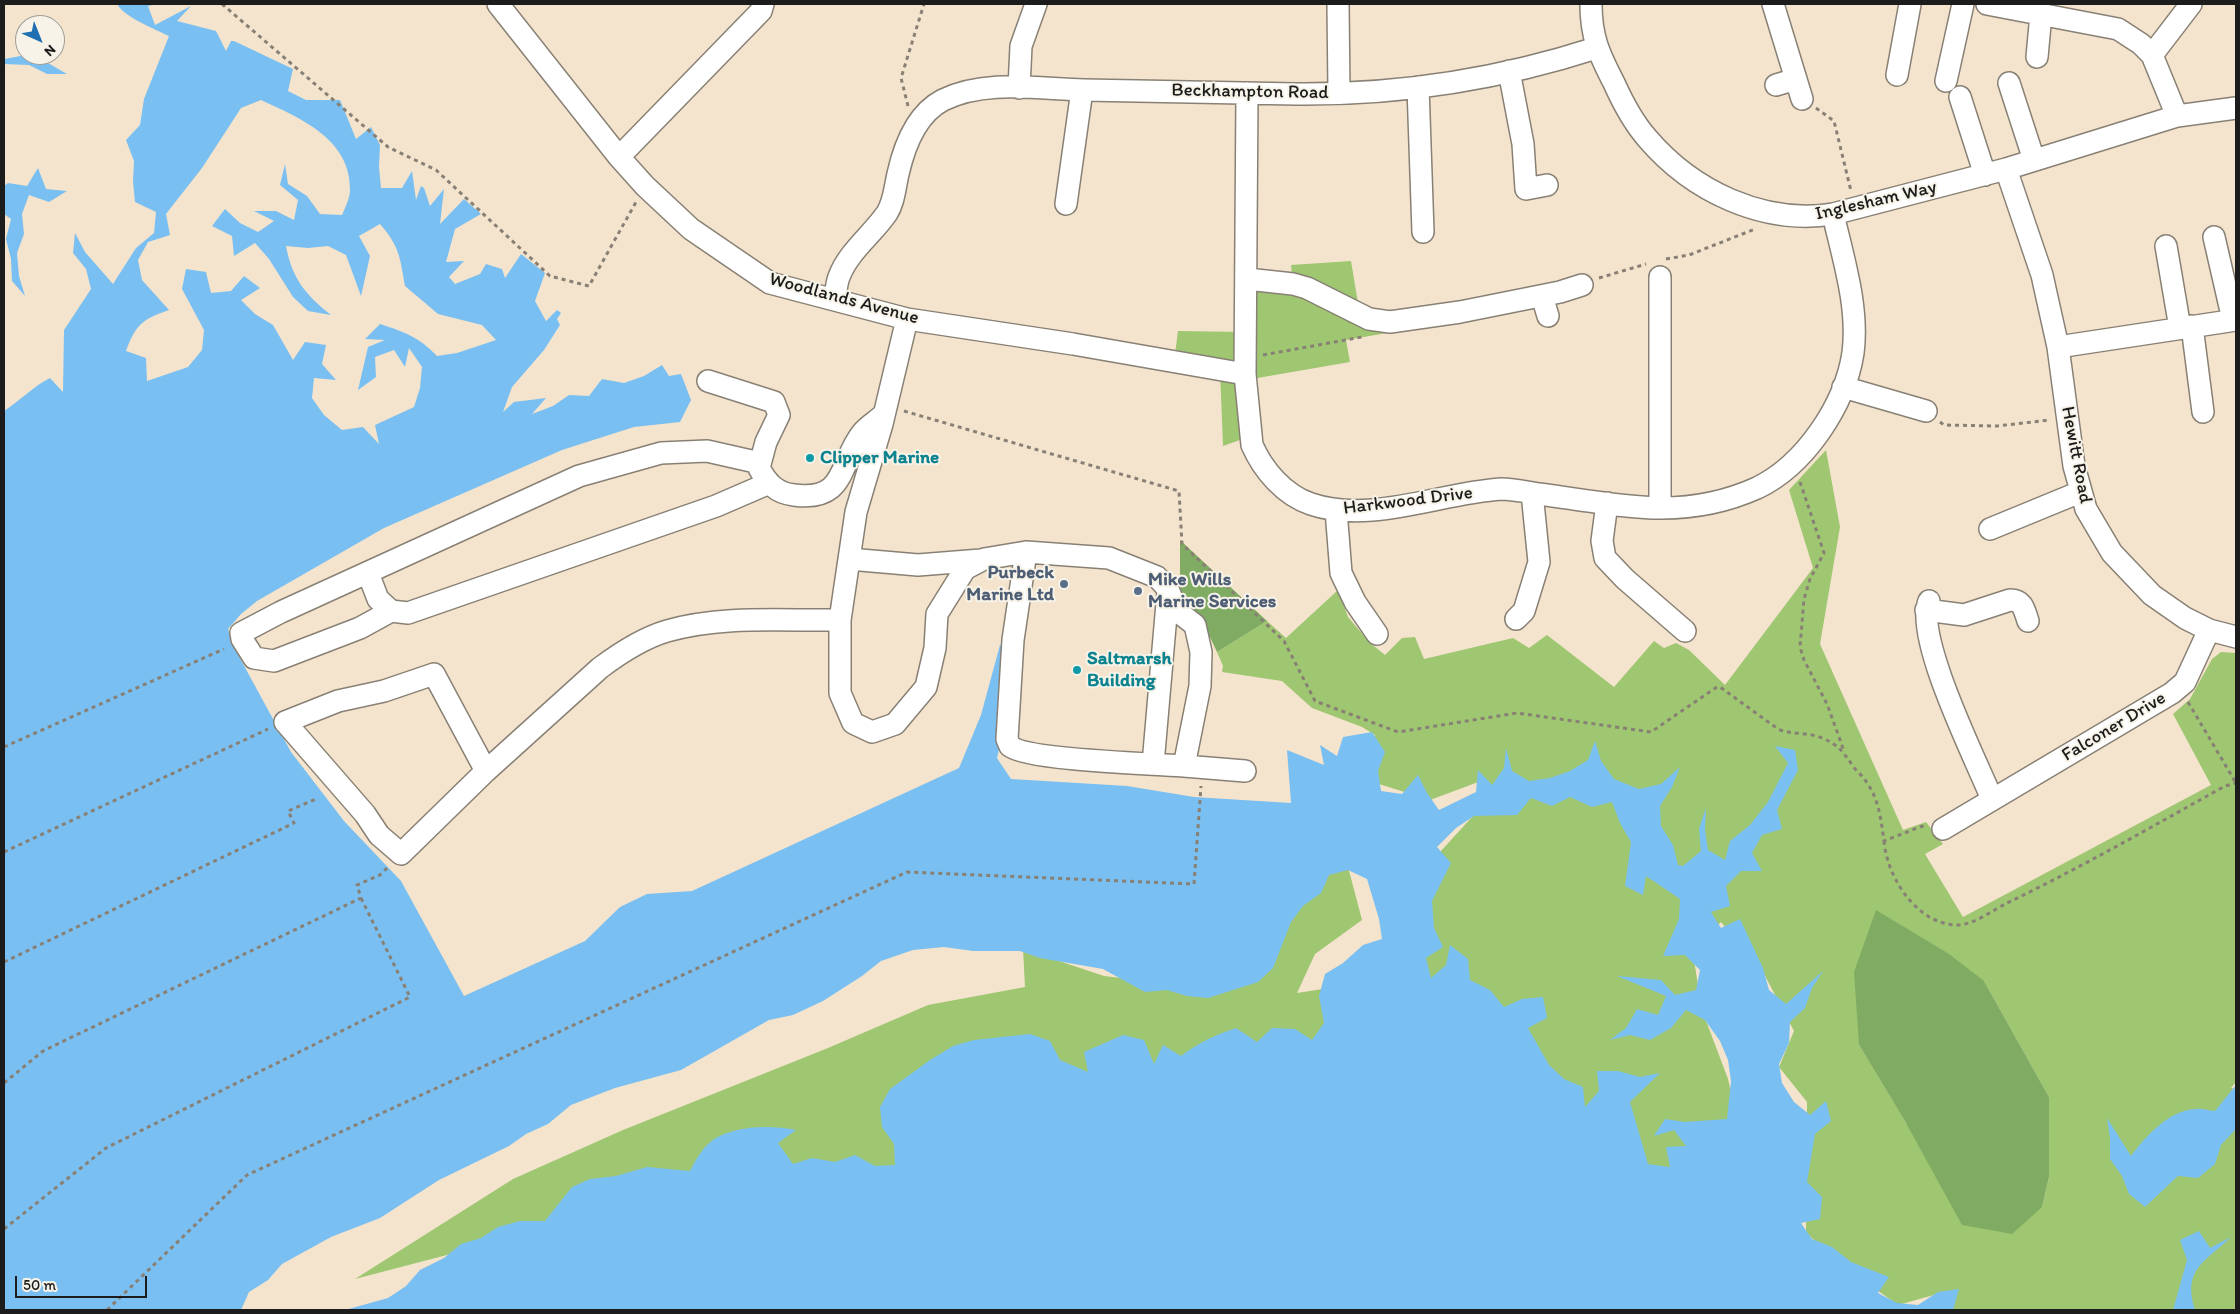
<!DOCTYPE html>
<html>
<head>
<meta charset="utf-8">
<style>
	body { margin:0 }
	#map { position:relative; width:2240px; height:1314px; overflow:hidden; background:#f4e4cd; font-family:Itim,sans-serif }
	canvas { display:block }
	.frame { position:absolute; inset:0; border:5px solid #1c1c1c; pointer-events:none }
	.north { position:absolute; left:15px; top:15px; width:50px; height:50px; box-sizing:border-box; background:#f7f3e8; border:1px solid #9f9d96; border-radius:50%; rotate:136deg; font-size:14px; font-weight:700; line-height:20px; text-align:center; color:#1c1c1c }
	.north::after { content:''; display:block; margin:auto; width:18px; height:22px; background:#1f6fb2; clip-path:polygon(50% 0,100% 100%,50% 72%,0 100%) }
	.scale { position:absolute; left:15px; top:1276px; width:132px; height:22px; box-sizing:border-box; border:2px solid #1c1c1c; border-top:0; padding-left:6px; font-size:15px; line-height:18px; white-space:nowrap; color:#1c1c1c; -webkit-text-stroke:4px #f7f3e8; paint-order:stroke }
</style>
</head>
<body>
<div id="map">
<canvas width="2240" height="1314"></canvas>
<div class="frame"></div>
<div class="north">N</div>
<div class="scale">50 m</div>
</div>
<script>
const ctx = document.querySelector('canvas').getContext('2d');
ctx.lineJoin = 'round';
function fill(path, color) { ctx.fillStyle = color; ctx.fill(path, 'evenodd'); }
function strokePath(path, color, width, dash) { ctx.strokeStyle = color; ctx.lineWidth = width; ctx.lineCap = dash ? 'butt' : 'round'; ctx.setLineDash(dash || []); ctx.stroke(path); }
function write(font, color, halo, rows, align = 'center') {
  ctx.font = font + ' Itim,sans-serif'; ctx.lineWidth = 4; ctx.setLineDash([]); ctx.textBaseline = 'middle'; ctx.strokeStyle = halo; ctx.fillStyle = color; for (const [text, x, y, turn = 0] of rows) {
    ctx.save(); ctx.translate(x, y); ctx.rotate((+turn || 0) * Math.PI / 180); ctx.textAlign = isNaN(turn) ? turn : align; if (halo) ctx.strokeText(text, 0, 0); ctx.fillText(text, 0, 0); ctx.restore();
  }
}
const green = new Path2D(`
	M1351,261l9,54 30,7 -3,11 -41,7 4,22 -104,18 5,56 -28,10 -3,-76 -46,-8 4,-31 68,1 1,-53 46,4 -2,-18z
	M1826,450l14,77 -20,117 83,186 23,-8 17,22 -18,10 38,63 248,-132 -38,-71 17,-15 22,-40 9,-7 15,1v429l-5,6 5,1v221h-298l3,-17 -43,12 -45,-32 -47,-40 1,-131 -28,-35 15,-36 -31,-59 -42,-50 -28,32 9,56 26,69 19,83 -1210,148 -71,-60 -111,29 158,-100 110,-49 205,-82 100,-43 97,-18 -2,-38 81,27 112,13 93,-120 38,-6 15,57 -47,34 -18,39 45,-7 74,-19 24,-115 43,-47 -2,-24 -51,19 -67,-21 12,-44 -13,-8 -50,-19 -30,-27 -60,-9 1,-6 -6,-14 50,-31 19,17 52,-48 10,27 21,25 16,13 17,-17 13,-1 9,22 89,-21 16,10 18,-13 67,52 40,-46 10,7 12,-5 13,7 36,35 88,-117 -24,-78zM1984,981l65,116v80l-7,30 -136,-84 -47,-78z`);
const forest = new Path2D(`
	M1180,540l87,81 -50,31 -16,-34 -9,-9 -12,-1z
	M1876,910l73,44 35,27 65,116v80l-7,30 -30,27 -50,-9 -56,-102 -47,-78 -5,-73z`);
const water = new Path2D(`
	M117,4h41l-10,2 7,19 36,-19 -14,15 39,10 10,20 5,-10h3l59,28 -5,22 18,9h34l16,39 15,-12 9,18 -1,22 2,21h21l10,-17 4,29 5,-14 3,2 6,18 14,-17 -4,35 24,-25 17,15 -26,15 -9,33 18,-1 -15,16 6,7 25,-10 6,-10 16,5 3,9 16,-24 24,19 -10,28 11,20 11,-11 4,3 -4,6 3,6 -16,25 -32,37 -9,25 11,-10 32,-4 -14,16 21,-8 16,-11 20,1 13,-17 22,4 20,-7 18,-11 7,11 12,-2 10,26 -11,22 -46,5 -72,23 -178,78 -127,73 -16,13 -13,15 8,22 55,101 53,69 57,60 63,115 121,-55 35,-34 27,-13 45,-3 267,-123 22,-53 19,-70 21,6 -24,107 14,21 116,7 67,11 97,6 -4,-53 37,15 -4,-20 17,11 6,-19 29,-5 13,20 -7,19 3,20 21,3 16,-19 9,18 12,17 37,-18 2,-22 14,15 12,-17 2,-20 6,23 17,10 21,-3 20,-7 18,-11 7,-19 6,20 13,18 25,10 22,-5 19,-17 -8,20 -12,19 1,20 12,19 5,20 5,1 18,-15 -2,-22 7,-21 -1,22 3,20 17,10 5,-19 20,-16 18,-23 20,-39 -13,-17 20,4 3,20 -21,40 5,19 -20,6 -10,18 10,18h-21l-15,15 4,20 -19,6 10,16 19,-9 23,49 6,22 17,14 37,-33 -11,17 -7,20 -15,14 -1,21 -10,21 3,19 12,19 16,13 16,-14 5,20 -16,13 -8,48 15,15 -2,22 -19,4 11,16 20,8 19,15 38,15 -11,16 19,10 21,2 20,-13 21,-3 -6,21h-1608l43,-12 18,-12 14,-16 24,-12 17,-14 20,-6 17,-11 22,-6h25l27,-34 18,-8 26,-3 31,-9 43,4c6,-12 14,-26 26,-33 23,-13 56,-13 80,-8l-18,13 15,21 19,-6 23,4 20,-7 20,11 20,-1 -1,-21 -12,-17 -2,-20 10,-18 40,-29 23,-14 21,-6 56,-6 20,7 10,19 28,12 -4,-20 39,-17 21,5 10,24 9,-19 18,11c17,-13 34,-21 55,-28l21,14 15,-14 23,1 17,11 12,-17 -5,-27 6,-22 18,-11 20,-18 19,-6 -3,-20 -12,-40 -19,-9 -19,5 -8,18 -18,13 -12,16 -18,46 -15,14 -50,16 -21,-2 -20,-6 -22,2 -42,-23 -63,-11 -20,-7h-47l-29,-4 -31,3 -32,11 -19,15 -39,25 -30,14 -24,5 -88,50 -66,18 -44,17 -23,19 -22,10 -17,12 -70,34 -59,38 -49,19 -49,27 -14,16 -19,12 -8,18h-237v-899c17,-11 27,-23 46,-33l13,14 1,-62 27,-41 -5,-20 -13,-16 2,-20 10,19 28,32 23,-36 18,-15 2,-21 -21,-10 -2,-20 1,-21 -8,-21 14,-15 4,-26 25,-63c-14,-7 -45,-19 -52,-32zM261,100c39,18 90,39 89,90 0,8 -5,18 -8,25l-22,-1 -13,-18 -19,-12 -3,-20 -5,21 18,15 -4,20 -18,-9h-22l20,10 -16,11 -18,-9 -15,-14 -13,17 20,10 2,20 21,-13 14,16 24,38 15,14 23,4c-25,-20 -39,-36 -45,-69l22,2 20,-2 18,9 15,41 9,-40 -11,-20 21,-12c20,23 20,34 25,62l33,28 44,11 14,15 -39,13 -20,3c-18,-19 -32,-24 -57,-32l-15,15 20,1 -17,7 -10,43 18,-13 -1,-20 19,-7 11,17 4,-19 13,19 -2,21 -6,19 -39,18 4,19 -16,-17 -21,3 -18,-15 -12,-17 2,-20 22,2 -14,-16 4,-19 -21,-3 -12,18 -20,-35 -18,-11 -14,-14 19,-12 -16,-12 -13,15 -20,2 -5,-21 -20,-3 -4,20 22,41 -2,20 -14,17 -41,14 -1,-23 -20,-7c10,-27 17,-32 43,-41l-27,-30 -4,-20 10,-18 22,-7 -4,-21 36,-46 39,-60zM1570,797l22,10 20,-5 8,21 11,19 -6,44 18,9 3,-19 34,23 -1,20 -16,37 22,-1 15,15 -4,20 -21,5 -14,-15 -44,-4 49,20 -8,19 -21,-6 -11,19 -16,12 20,-5 20,5 21,-12 15,-18 19,10 15,21 8,19 3,21 -4,38 -42,3 -20,-3 -11,17 20,-6 12,16 -20,1 4,20 -22,-3 -18,-62 30,-29 -20,4 -22,-6h-21l2,20 -14,16 -2,-20 -19,-8 -15,-14 -21,-37 19,-10 -4,-21 -21,2 -18,8 -14,-17 -20,-10 -2,-21 -18,-14 -4,20 -15,13 -5,-20 17,-11 -9,-19 -2,-27 19,-38 -14,-16 19,-19 18,-12 43,-1 14,-17 21,8z
	M26,55h8l33,19h-20l-18,-9 -25,-1v-5z
	M38,168l8,21 21,2 -18,11 -20,-7 -7,19 2,20 -7,19 2,23 6,20 -13,-15 -1,-22 -5,-20 5,-20 -7,-5v-28l4,-3 19,3z
	M2236,1085v44l-15,16 -6,19 -17,14 -20,-2 -33,31 -16,-13 -7,-18 -12,-17v-21l-3,-20 24,38c15,-20 38,-46 65,-47 6,-1 13,2 19,2z
	M2199,1231l11,17 21,-11c-26,25 -49,32 -36,73h-22l14,-50 -7,-20z`);
const path = new Path2D(`
	M222,4l166,143 48,23 114,106 39,10 47,-84
	M908,106l-7,-28 23,-74
	M1816,108l18,13 17,70
	M1666,259l23,-4 66,-26
	M1599,278l47,-14
	M1263,355l99,-18
	M904,411l275,80 3,53 102,97 31,60 83,31 119,-19 134,19 66,-45h3l58,42c14,6 30,3 44,9 17,7 21,14 31,28 3,5 9,9 12,14 14,18 16,40 19,61l41,-16
	M1940,422l4,3 53,1 53,-6
	M1800,482l24,71 -14,26 -6,20 -4,48 4,13 23,44 17,47
	M2188,702l48,81
	M4,747l220,-98
	M1884,841c3,37 34,85 75,84 16,-1 34,-15 48,-22 75,-36 146,-77 218,-117l11,-3
	M4,852l264,-123
	M4,962l290,-139 -6,-12 28,-12
	M4,1083l39,-32 318,-153 -4,-13 23,-10 7,-7
	M4,1229l102,-81 304,-151 -49,-99
	M107,1310l140,-135 660,-303 287,12 7,-98`);
const minor = new Path2D(`
	M498,4l121,153 26,29 46,43 79,54 137,36 166,25 172,30
	M1338,4l1,89
	M1591,4c0,33 8,50 23,79 9,20 19,39 33,55 45,53 116,87 186,76l173,-45 171,-53 59,-8
	M1773,4l29,95
	M1987,4l131,25 23,15 11,11 39,-51
	M2152,55l25,61
	M2037,57l4,-43
	M1509,71l14,73 3,45 21,-4
	M1897,75l13,-71
	M1946,81l17,-77
	M2009,83l25,77
	M1776,85l20,-6
	M1418,87l5,145
	M1019,88l2,-42 15,-42
	M1247,93l-2,281 7,71c11,25 32,50 59,59 59,20 129,-11 190,-15 12,0 26,3 38,5 38,5 84,14 123,14 32,0 66,-7 95,-20 48,-23 88,-83 96,-135 6,-46 -10,-95 -20,-139
	M1960,97l25,78
	M619,157l142,-146 2,-7
	M2006,169l36,106 16,72 16,119 12,43 26,44 40,42 33,23 24,12 27,7
	M1066,204l16,-114
	M2214,237l19,83
	M2166,246l14,82
	M1660,277v231
	M1247,279l46,5 14,4 62,31 21,3 70,-10 100,-20 22,-7
	M1542,296l6,20
	M835,300c1,-7 1,-16 4,-23 9,-25 33,-42 48,-64 7,-11 8,-26 11,-39 6,-27 18,-60 45,-74 42,-21 96,-11 141,-10 71,1 141,3 212,4 101,1 204,-15 300,-46
	M2192,326l11,86
	M2058,347l178,-27
	M708,381l66,21 5,13 -13,27 -7,26c8,15 17,25 35,27 54,7 44,-33 69,-63 6,-7 15,-12 21,-18
	M1843,387l83,24
	M760,463l-53,-12 -46,2 -82,23 -298,136 -40,21 1,6 12,19 20,3 86,-33 31,-17 17,2 308,-107 51,-22
	M1607,503l-5,38 3,17 20,21 60,52
	M1336,510l5,63 14,29 22,32
	M1990,529l90,-37
	M1026,552l-13,88 -6,99 3,7c16,14 145,18 174,20
	M849,559l69,6 63,-5
	M368,573l10,26 13,12
	M1929,601c-15,36 47,159 63,198
	M1926,610l38,5 46,-15c13,0 14,9 18,21
	M1516,619l8,-8 15,-49 -7,-69
	M840,620v73l13,30 19,9 23,-8 31,-37 9,-39 2,-34 28,-45 19,-10 42,-7 83,6 48,19 11,12 9,22 18,14 6,27 -1,34 -16,80 61,5
	M1153,764l15,-172
	M486,771l-52,-97 -50,17 -46,10 -53,21 80,92 14,21 22,19 85,-83 114,-103c20,-15 43,-30 67,-37 55,-16 116,-10 173,-11l16,-108 26,-88 25,-105
	M1943,829l229,-136 13,-11 24,-52`);
const markers = [
	[810,458,5,"#0f9aa8"],
	[1064,584,5,"#5c6f8a"],
	[1138,591,5,"#5c6f8a"],
	[1077,670,5,"#0f9aa8"]
];
const streetNames = [
	["Beckhampton Road",1250,92,1],
	["Inglesham Way",1876,201,-13],
	["Woodlands Avenue",844,299,15],
	["Hewitt Road",2076,455,79],
	["Harkwood Drive",1408,501,-7],
	["Falconer Drive",2114,727,-31]
];
const cultureNames = [
	["Clipper Marine",820,458],
	["Saltmarsh",1087,659],
	["Building",1087,681]
];
const serviceNames = [
	["Purbeck",1054,573],
	["Marine Ltd",1054,595],
	["Mike Wills",1148,580,"left"],
	["Marine Services",1148,602,"left"]
];
fill(green, '#9fc671');
fill(forest, '#7fab63');
fill(water, '#7abff1');
strokePath(minor, '#888074', 24);
strokePath(path, '#888074', 3, [4, 4]);
strokePath(minor, '#fff', 21);
for (const [x, y, r, color] of markers) { const dot = new Path2D(); dot.arc(x, y, r, 0, 2 * Math.PI); ctx.fillStyle = color; ctx.fill(dot); strokePath(dot, '#f7f3e8', 2); }
write('19px', '#1c1c1c', '#f7f3e8', streetNames);
write('bold 19px', '#0d838f', '#f7f3e8', cultureNames, 'left');
write('bold 19px', '#4e5e75', '#f7f3e8', serviceNames, 'right');
</script>
</body>
</html>
